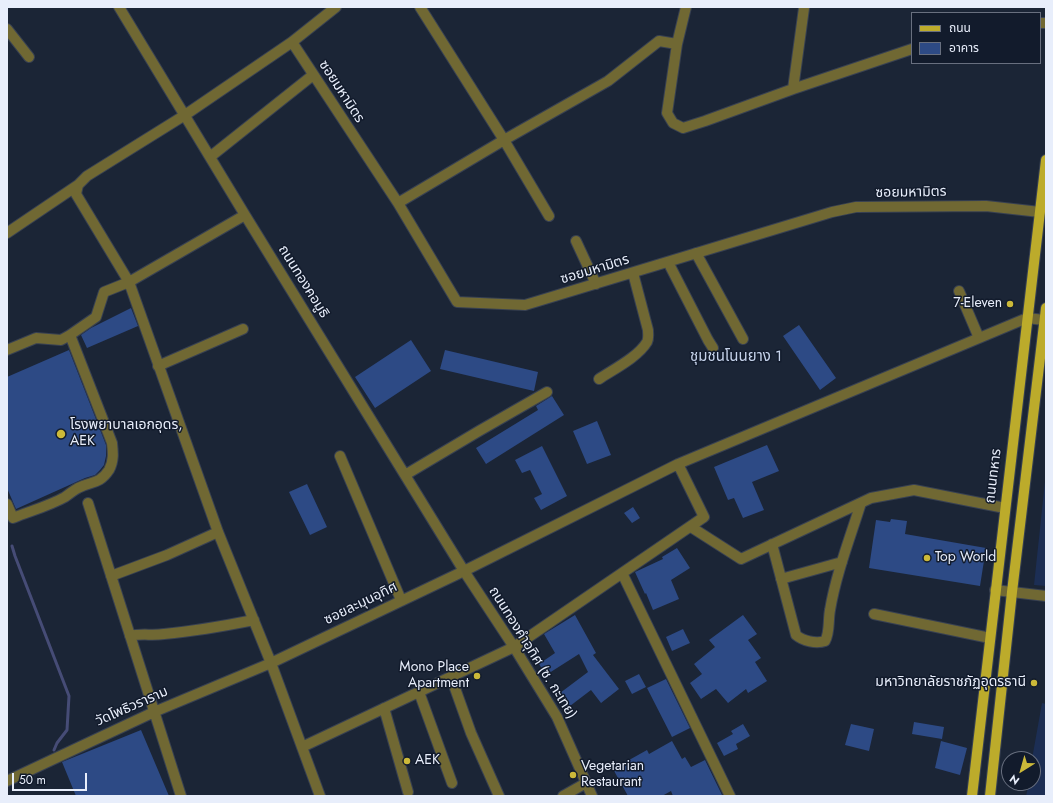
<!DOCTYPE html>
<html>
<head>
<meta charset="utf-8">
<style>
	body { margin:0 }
	#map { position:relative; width:1053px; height:803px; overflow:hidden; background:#1b2536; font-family:Jost,"Noto Sans Thai",sans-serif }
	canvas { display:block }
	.frame { position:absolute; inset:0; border:8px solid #e8eefb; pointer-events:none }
	.legend { position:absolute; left:911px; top:12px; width:130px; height:52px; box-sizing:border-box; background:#121b2c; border:1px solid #686f7f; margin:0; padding:5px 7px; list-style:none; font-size:12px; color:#e8eefb }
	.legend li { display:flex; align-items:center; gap:8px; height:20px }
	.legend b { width:20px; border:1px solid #686f7f }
	.north { position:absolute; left:1001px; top:751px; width:40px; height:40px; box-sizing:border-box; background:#121b2c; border:1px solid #686f7f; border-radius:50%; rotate:217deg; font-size:11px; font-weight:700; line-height:16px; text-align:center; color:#e8eefb }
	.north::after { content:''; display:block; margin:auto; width:14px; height:18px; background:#ccb939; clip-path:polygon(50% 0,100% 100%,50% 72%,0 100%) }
	.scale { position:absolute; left:12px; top:773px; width:75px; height:18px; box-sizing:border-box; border:2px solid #e8eefb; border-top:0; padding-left:5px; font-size:12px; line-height:14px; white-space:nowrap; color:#e8eefb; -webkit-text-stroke:3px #121b2c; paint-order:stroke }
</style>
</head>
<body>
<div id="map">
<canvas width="1053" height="803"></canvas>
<div class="frame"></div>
<ul class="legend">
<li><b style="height:5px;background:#bcab2b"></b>ถนน</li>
<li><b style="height:11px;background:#2d4a85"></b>อาคาร</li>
</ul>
<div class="north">N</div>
<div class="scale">50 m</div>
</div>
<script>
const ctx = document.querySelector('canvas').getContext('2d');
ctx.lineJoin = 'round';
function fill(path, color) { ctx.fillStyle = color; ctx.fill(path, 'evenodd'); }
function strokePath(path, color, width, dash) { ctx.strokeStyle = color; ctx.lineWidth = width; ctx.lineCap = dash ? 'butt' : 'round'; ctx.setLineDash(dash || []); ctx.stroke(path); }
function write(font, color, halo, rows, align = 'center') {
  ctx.font = font + ' Jost,"Noto Sans Thai",sans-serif'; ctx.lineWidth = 3; ctx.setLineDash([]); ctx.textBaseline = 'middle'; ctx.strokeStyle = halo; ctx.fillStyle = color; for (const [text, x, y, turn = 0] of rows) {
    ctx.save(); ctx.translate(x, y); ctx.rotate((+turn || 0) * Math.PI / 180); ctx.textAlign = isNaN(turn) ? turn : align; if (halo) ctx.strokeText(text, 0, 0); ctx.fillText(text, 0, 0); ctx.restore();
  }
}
const green = new Path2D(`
	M1046,472v114l-12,-1z
	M1042,703l4,1v92h-20l3,-13h4l-1,-24z`);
const stream = new Path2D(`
	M12,546l3,10 54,140 -2,34 -10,13 -3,7`);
const building = new Path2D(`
	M131,308l7,18 -51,22 -6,-13 10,-7z
	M799,325l37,53 -16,12 -37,-54z
	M411,340l20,31 -56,37 -20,-31z
	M69,350l37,95v11l-2,9 -4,5 -5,5 -10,3 -69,31 -9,-21v-111z
	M445,350l93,22 -4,19 -94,-22z
	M552,396l12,19 -78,49 -10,-16 62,-38 -2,-4z
	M597,421l14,34 -24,9 -14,-33z
	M767,445l12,26 -27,11 12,28 -21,8 -9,-20 -6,2 -14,-33z
	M542,446l25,50 -26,14 -7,-12 8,-4 -12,-24 -8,3 -7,-13z
	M307,484l20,43 -17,8 -21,-43z
	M633,507l7,11 -8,5 -8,-10z
	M891,519l16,2 -2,13 81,14 -6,38 -111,-18 7,-48 14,2z
	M677,548l13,20 -19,12 8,19 -26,11 -7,-17 -1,1 -10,-22 28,-13 -1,-2z
	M575,615l21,38 -3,2 26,34 -18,14 -10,-13 -21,16 -10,-13 28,-21 -9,-18 -33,21 -7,-11 16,-11 -11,-19z
	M743,615l14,19 -9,6 13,18 -6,4 12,19 -19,12 -2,-4 -18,14 -12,-14 -15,10 -11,-16 12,-9 -8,-10 21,-17 -6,-7z
	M683,629l7,14 -18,8 -6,-14z
	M639,674l7,13 -14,7 -7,-13z
	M666,679l24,49 -18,9 -25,-49z
	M914,722l30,5 -2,12 -30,-5z
	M743,724l7,12 -14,8 2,5 -14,7 -7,-13 16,-9 -2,-3z
	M851,724l23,5 -5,22 -24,-6z
	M141,730l28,66h-93l-14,-34z
	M672,741l10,18 3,-2 6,10 14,-7 17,35 -3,1h-46l-2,-5 -9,5h-34l-15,-27 34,-19 2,4z
	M941,741l26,7 -7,27 -25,-7z`);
const minor = new Path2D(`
	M119,7l126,208 219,356 50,76 43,70 35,79
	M420,7l84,133 45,76
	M1040,23h6
	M7,29l22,28
	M292,42l106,161 59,99 68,3 10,-3 297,-90 24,-5 130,-1 54,6
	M677,44l9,-37
	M793,89l11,-81
	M210,157l103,-82
	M398,203l106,-63 104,-59 51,-40 18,3 -10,69 6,10 10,5 22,-7 88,-32 119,-40
	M7,233l71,-48
	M576,241l20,43
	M696,253l47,86
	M668,262l40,78 5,8
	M959,291l20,47
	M7,350l29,-12 25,2 9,-5 26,-18 8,-25 25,-10 116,-67
	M158,366l85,-37
	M599,379c15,-10 39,-22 48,-37 2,-4 1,-8 1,-12l-15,-57
	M340,456l61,144
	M405,475l74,-44 68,-39
	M88,503l93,293
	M7,504l6,14c17,-7 36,-12 52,-21 4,-3 8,-6 13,-9 13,-7 21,-3 31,-18 5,-9 4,-18 3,-27l-42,-108
	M691,527l50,32 130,-61 43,-8 91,18
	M772,544l24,91c7,6 20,9 29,6 5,-8 3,-21 5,-31 6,-36 20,-72 31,-107
	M622,573l108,223
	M111,576l56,-21 51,-23
	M781,579l61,-17
	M995,590l51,6
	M874,614l116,24
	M130,636c12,-3 22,0 34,-2 31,-3 60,-8 90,-14
	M451,677l20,56 28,63
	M419,692l33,91
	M384,708l24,84
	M302,747l212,-100 190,-130 -26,-53
	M7,781l147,-69 117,-49 193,-92 214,-107 349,-146 17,2
	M320,796l-49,-133 -53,-131 -89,-250 -53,-88 2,-9 9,-9 98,-61 107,-73 44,-35
	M563,796l23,-13`);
const major = new Path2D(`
	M972,796l74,-636
	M990,796l22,-204 34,-284`);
const markers = [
	[1010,304,4,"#ccb939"],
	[61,434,5,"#ccb939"],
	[927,558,4,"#ccb939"],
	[477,676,4,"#ccb939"],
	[1034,683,4,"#ccb939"],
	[407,761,4,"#ccb939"],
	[573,775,4,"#ccb939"]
];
const streetNames = [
	["ซอยมหามิตร",341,92,57],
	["ซอยมหามิตร",911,193,-1],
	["ซอยมหามิตร",595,270,-17],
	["ถนนทองคอมูธิ",303,282,58],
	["ถนนทหาร",994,476,-83],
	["ซอยละมุนอุทิศ",361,604,-26],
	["ถนนทองคำอุทิศ (ซ. กะเทย)",532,653,58],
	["วัดโพธิวราราม",132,707,-24]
];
const poiNames = [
	["7-Eleven",1002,304,"right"],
	["โรงพยาบาลเอกอุดร,",70,426],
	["AEK",70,442],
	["Top World",935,558],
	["Mono Place",469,668,"right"],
	["Apartment",469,684,"right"],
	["มหาวิทยาลัยราชภัฏอุดรธานี",1026,683,"right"],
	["AEK",415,761],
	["Vegetarian",581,767],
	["Restaurant",581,783]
];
const neighbourhoodNames = [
	["ชุมชนโนนยาง 1",736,357]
];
fill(green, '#1c2e54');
strokePath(stream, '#464c76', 3);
fill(building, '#2d4a85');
strokePath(minor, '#384152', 12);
strokePath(major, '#384152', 12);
strokePath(minor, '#706833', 10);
strokePath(major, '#bcab2b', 10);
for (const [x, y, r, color] of markers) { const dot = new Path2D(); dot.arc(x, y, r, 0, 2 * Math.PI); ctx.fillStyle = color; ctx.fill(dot); strokePath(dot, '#121b2c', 1.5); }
write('14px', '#e8eefb', '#121b2c', streetNames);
write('14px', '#e8eefb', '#121b2c', poiNames, 'left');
write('15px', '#c6d3eb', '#121b2c', neighbourhoodNames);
</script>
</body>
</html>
